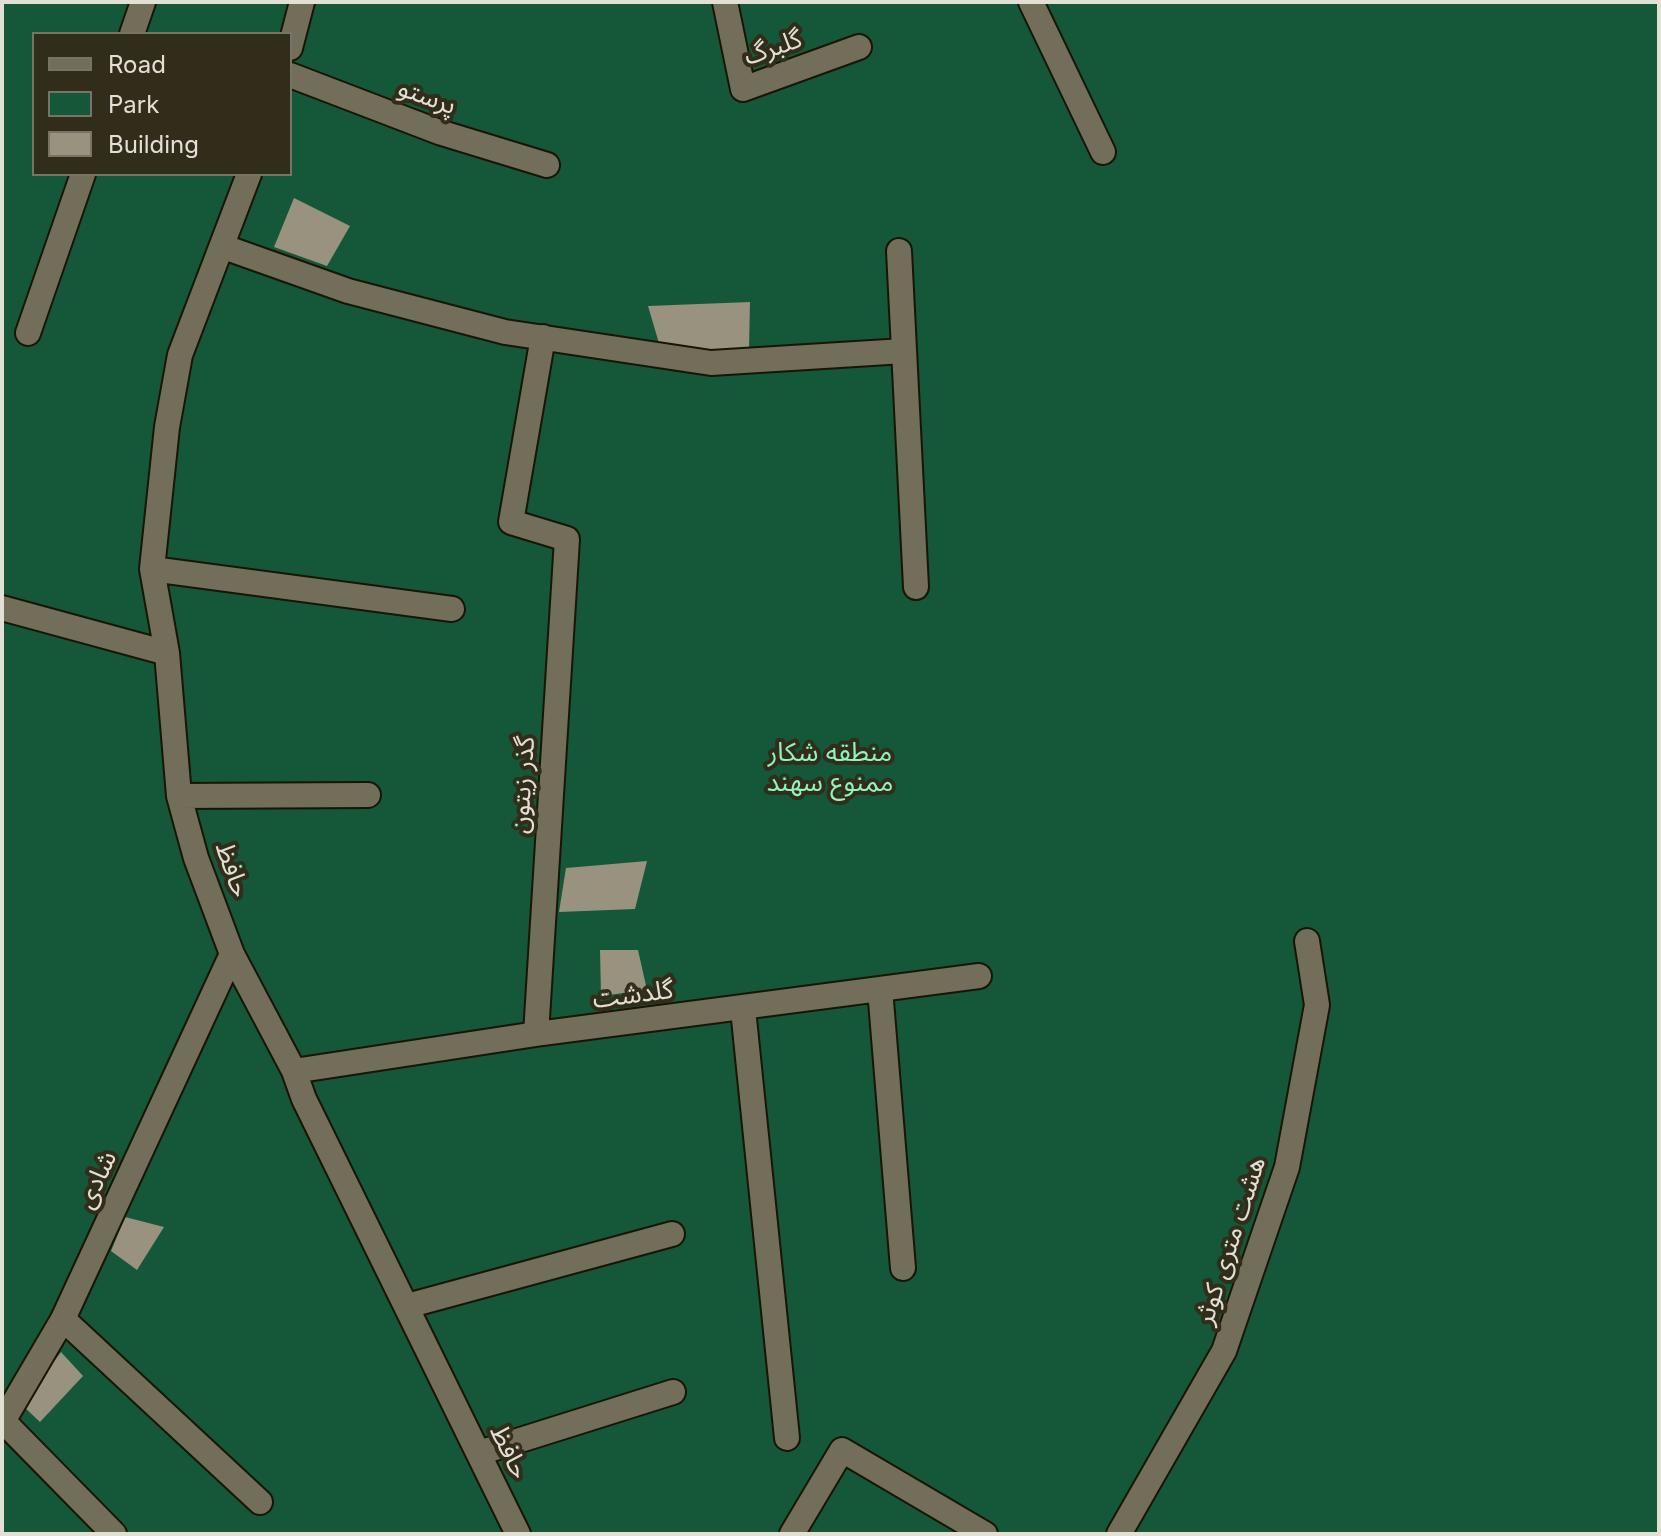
<!DOCTYPE html>
<html>
<head>
<meta charset="utf-8">
<style>
	body { margin:0 }
	#map { position:relative; width:1661px; height:1536px; overflow:hidden; background:#322d1b; font-family:Inter,sans-serif }
	canvas { display:block }
	.frame { position:absolute; inset:0; border:4px solid #e2dfd4; pointer-events:none }
	.legend { position:absolute; left:32px; top:32px; width:260px; height:144px; box-sizing:border-box; background:#322d1b; border:2px solid #787465; margin:0; padding:10px 14px; list-style:none; font-size:24px; color:#e2dfd4 }
	.legend li { display:flex; align-items:center; gap:16px; height:40px }
	.legend b { width:40px; border:2px solid #787465 }
</style>
</head>
<body>
<div id="map">
<canvas width="1661" height="1536"></canvas>
<div class="frame"></div>
<ul class="legend">
<li><b style="height:10px;background:#736e5a"></b>Road</li>
<li><b style="height:22px;background:#145839"></b>Park</li>
<li><b style="height:22px;background:#98927e"></b>Building</li>
</ul>
</div>
<script>
const ctx = document.querySelector('canvas').getContext('2d');
ctx.lineJoin = 'round';
function fill(path, color) { ctx.fillStyle = color; ctx.fill(path, 'evenodd'); }
function strokePath(path, color, width, dash) { ctx.strokeStyle = color; ctx.lineWidth = width; ctx.lineCap = dash ? 'butt' : 'round'; ctx.setLineDash(dash || []); ctx.stroke(path); }
function write(font, color, halo, rows, align = 'center') {
  ctx.font = font + ' Inter,"Noto Sans Arabic",sans-serif'; ctx.lineWidth = 8; ctx.setLineDash([]); ctx.textBaseline = 'middle'; ctx.strokeStyle = halo; ctx.fillStyle = color; for (const [text, x, y, turn = 0] of rows) {
    ctx.save(); ctx.translate(x, y); ctx.rotate((+turn || 0) * Math.PI / 180); ctx.textAlign = isNaN(turn) ? turn : align; if (halo) ctx.strokeText(text, 0, 0); ctx.fillText(text, 0, 0); ctx.restore();
  }
}
const green = new Path2D(`
	M2,2h1657v1532h-1657zM34,34h256v140h-256z`);
const building = new Path2D(`
	M294,198l56,28 -23,40 -53,-19z
	M750,302l-1,47 -88,1 -13,-44z
	M647,861l-12,48 -76,3 7,-44z
	M600,950h38l9,40 -46,6z
	M125,1217l39,10 -27,43 -26,-19z
	M61,1352l22,24 -43,46 -19,-18z`);
const minor = new Path2D(`
	M725,2l18,87 116,-42
	M1031,2l72,150
	M132,34l11,-32
	M290,48l12,-46
	M290,75l149,57 108,33
	M249,174l-69,181 -13,72 -15,142 15,84 12,143 17,62 36,96 62,117 10,28 214,435
	M224,247l124,44 157,41 206,31 193,-12
	M899,251l17,336
	M28,333l55,-159
	M152,569l300,40
	M2,608l165,45
	M179,796l189,-1
	M880,989l23,279
	M743,1009l44,429
	M536,1034l31,-495 -56,-17 32,-185
	M294,1071l242,-37 443,-58
	M407,1306l265,-72
	M63,1319l197,183
	M3,1421l111,113
	M2,1423l61,-104 169,-365
	M479,1453l194,-61
	M792,1534l50,-84 143,84
	M1119,1534l105,-183 63,-184 30,-162 -10,-64`);
const streetNames = [
	["گلبرگ",773,48,-19],
	["پرستو",427,97,20],
	["گذر زیتون",523,785,-86],
	["حافظ",232,870,71],
	["گلدشت",633,995,-7],
	["شادی",97,1180,-65],
	["هشت متری کوثر",1231,1241,-72],
	["حافظ",509,1452,64]
];
const parkNames = [
	["منطقه شکار",830,753],
	["ممنوع سهند",830,783]
];
fill(green, '#145839');
fill(building, '#98927e');
strokePath(minor, '#191505', 28);
strokePath(minor, '#736e5a', 24);
write('26px', '#e2dfd4', '#322d1b', streetNames);
write('26px', '#8ff3bd', '#322d1b', parkNames);
</script>
</body>
</html>
